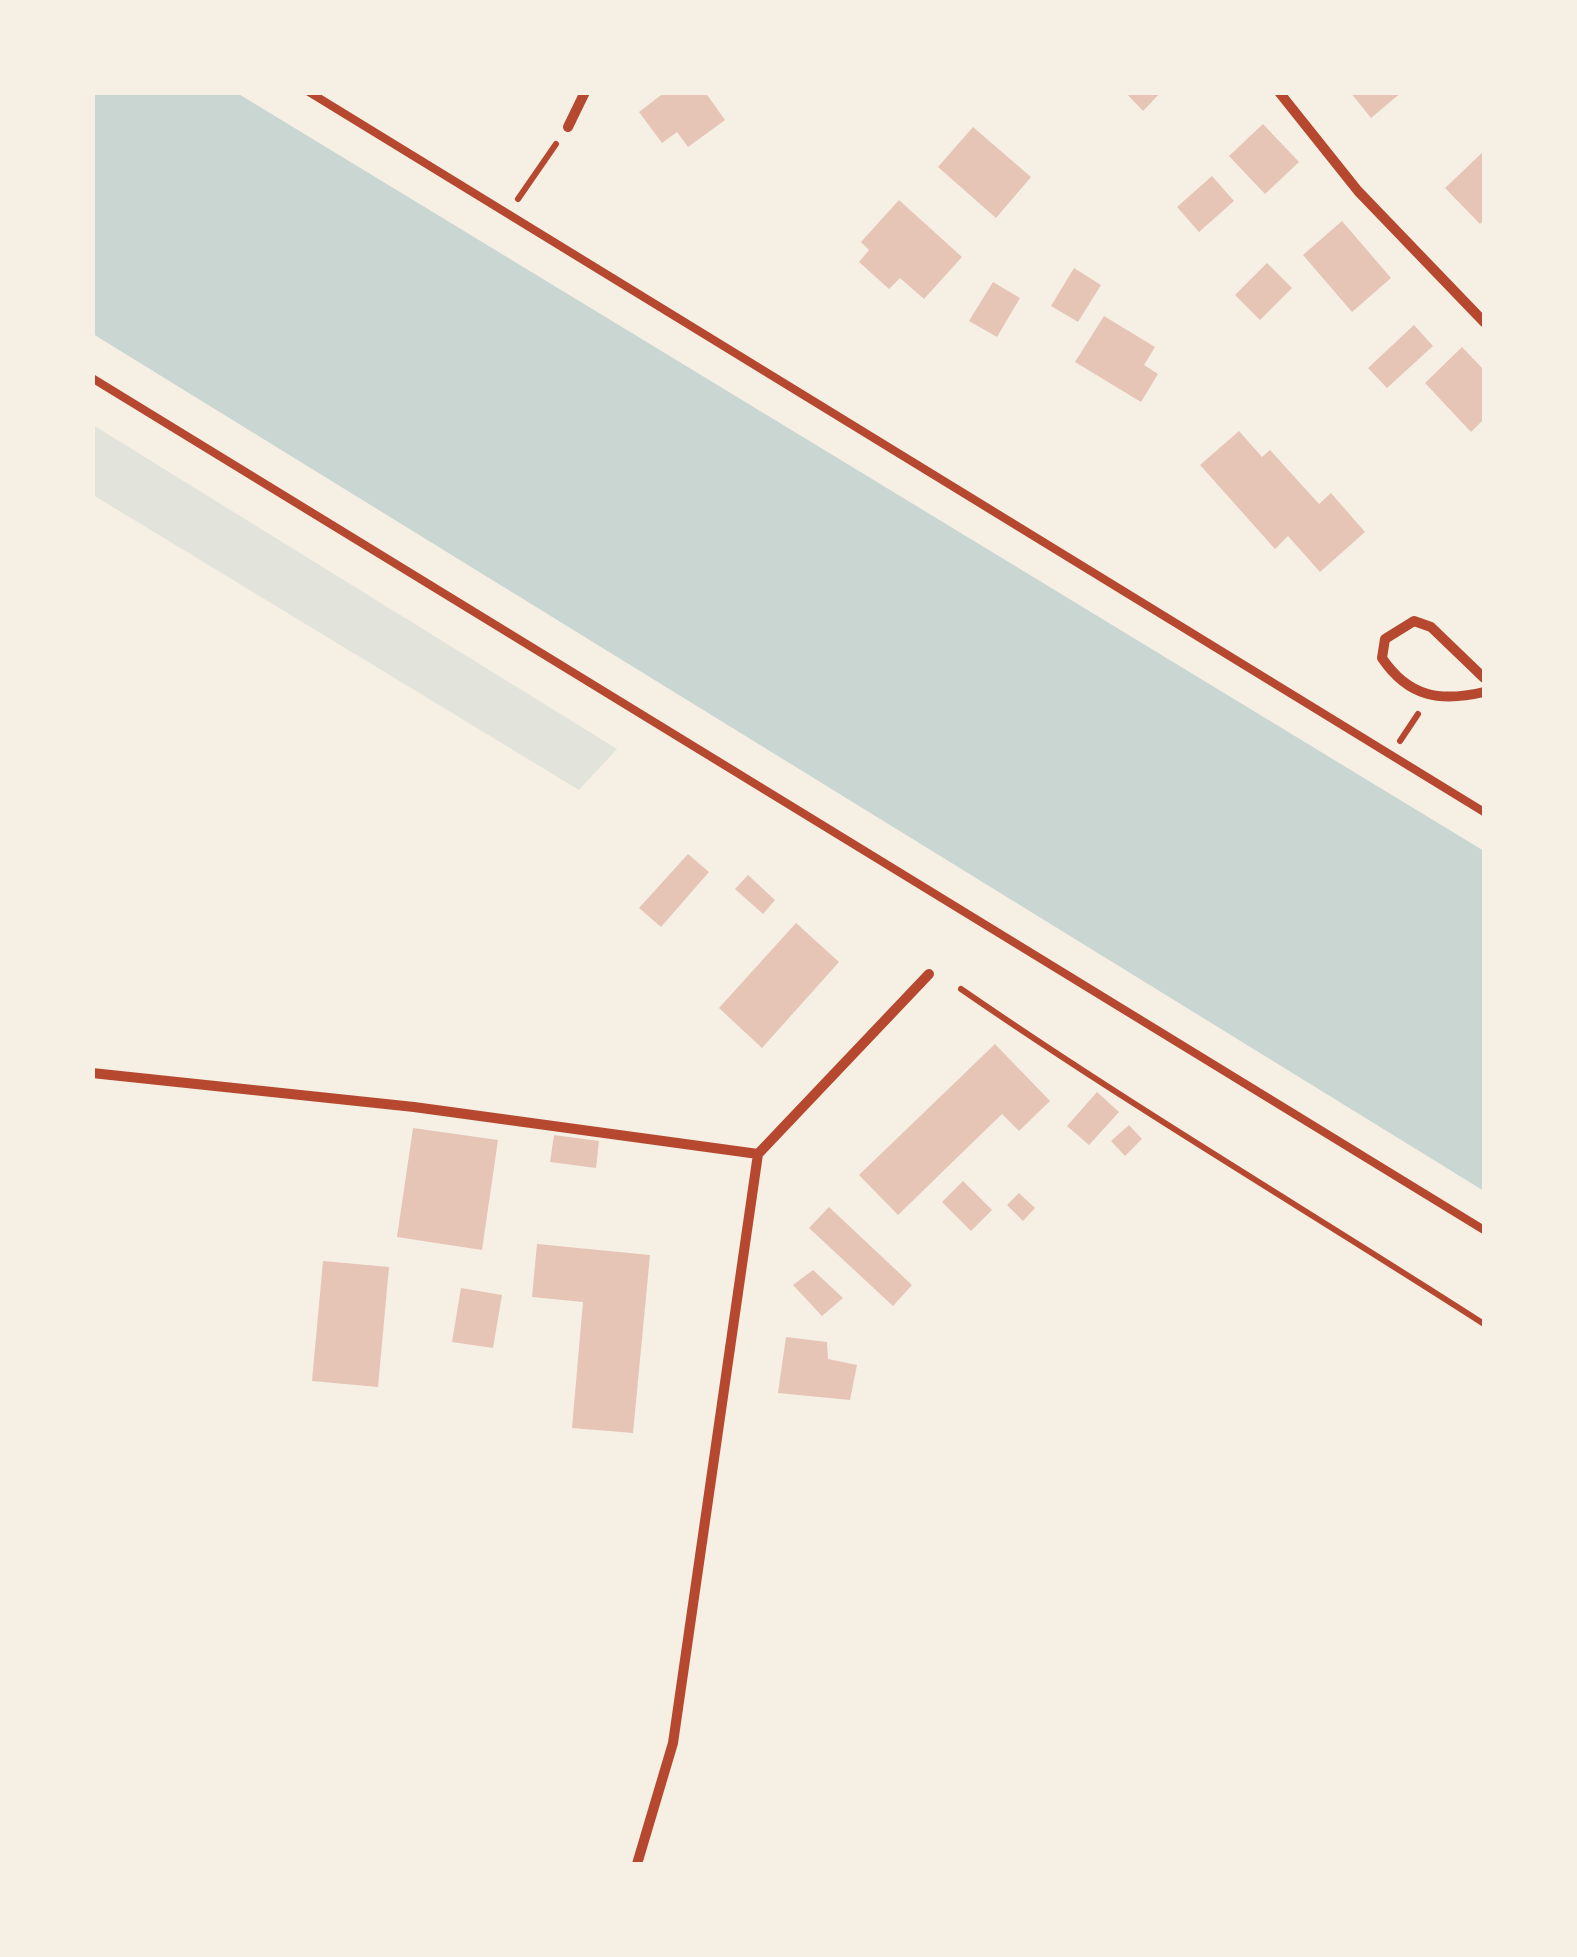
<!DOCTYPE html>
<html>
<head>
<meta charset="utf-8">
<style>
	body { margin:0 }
	#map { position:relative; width:1577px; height:1957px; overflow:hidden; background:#f6efe4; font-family:"Noto Serif",serif }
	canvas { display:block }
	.frame { position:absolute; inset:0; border:95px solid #f6efe4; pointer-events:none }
</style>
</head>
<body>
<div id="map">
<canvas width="1577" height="1957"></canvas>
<div class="frame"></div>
</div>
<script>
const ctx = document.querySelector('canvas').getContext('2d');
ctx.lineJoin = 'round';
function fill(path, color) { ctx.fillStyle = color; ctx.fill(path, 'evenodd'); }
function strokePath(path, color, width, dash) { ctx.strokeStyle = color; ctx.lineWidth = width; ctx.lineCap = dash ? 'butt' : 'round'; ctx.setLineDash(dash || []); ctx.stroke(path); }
const green = new Path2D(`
	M92,425h1l524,324 -38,41 -486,-295z`);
const water = new Path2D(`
	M92,93h145l1247,758v340l-1391,-857z`);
const building = new Path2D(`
	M665,92h40l20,28 -37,27 -11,-15 -15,11 -23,-31z
	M1125,92h36l-18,19z
	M1350,92h52l-31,26z
	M1263,124l36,38 -34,32 -36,-38z
	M973,127l58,50 -35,41 -58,-51z
	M1484,151v69l-4,4 -35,-36z
	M1212,176l22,25 -35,31 -22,-25z
	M899,200l63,57 -38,42 -24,-21 -11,11 -30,-27 10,-12 -8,-8z
	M1342,221l49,57 -39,34 -49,-57z
	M1267,263l25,25 -32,32 -25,-25z
	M1074,268l27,17 -23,37 -27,-16z
	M993,282l27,16 -23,39 -28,-16z
	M1104,316l51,31 -11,18 14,9 -17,28 -66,-40z
	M1414,325l19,21 -46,42 -19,-20z
	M1462,347l22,23v49l-13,13 -46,-49z
	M1239,431l23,26 8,-7 49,54 12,-11 34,39 -45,40 -32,-36 -13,13 -75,-84z
	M688,854l21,18 -48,55 -22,-19z
	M748,875l27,25 -12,14 -28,-25z
	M796,923l43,39 -77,86 -43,-40z
	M995,1044l55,57 -31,30 -17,-17 -104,101 -39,-40z
	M1097,1092l22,20 -30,33 -22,-19z
	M1129,1125l13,14 -17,17 -14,-15z
	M413,1128l85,12 -16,110 -85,-13z
	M554,1135l45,6 -3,27 -46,-6z
	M963,1181l29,29 -21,21 -29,-29z
	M1019,1193l16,15 -12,13 -16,-16z
	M829,1207l83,78 -19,21 -84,-78z
	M537,1244l113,11 -17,178 -61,-5 11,-126 -51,-5z
	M323,1261l66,6 -11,120 -66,-6z
	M813,1270l30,28 -21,18 -29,-31z
	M461,1288l41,7 -9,53 -41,-6z
	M786,1337l41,5 1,17 29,6 -7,35 -72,-7z`);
const path = new Path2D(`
	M518,199l38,-55
	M1400,741l18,-27
	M961,989c171,118 349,223 523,335`);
const service = new Path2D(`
	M309,92l1175,720
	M92,378l1392,852`);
const minor = new Path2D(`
	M1279,92l79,99 126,131
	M568,127l17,-35
	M1484,678l-53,-51 -17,-6 -29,18 -3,19c27,40 59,44 102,34
	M92,1073l322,34 344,47
	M637,1864l36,-121 85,-589 171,-180`);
fill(green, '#e2e4dc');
fill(water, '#c9d6d2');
fill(building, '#e6c5b7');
strokePath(path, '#b5482f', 6);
strokePath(service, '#b5482f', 8);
strokePath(minor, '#b5482f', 10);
</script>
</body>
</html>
